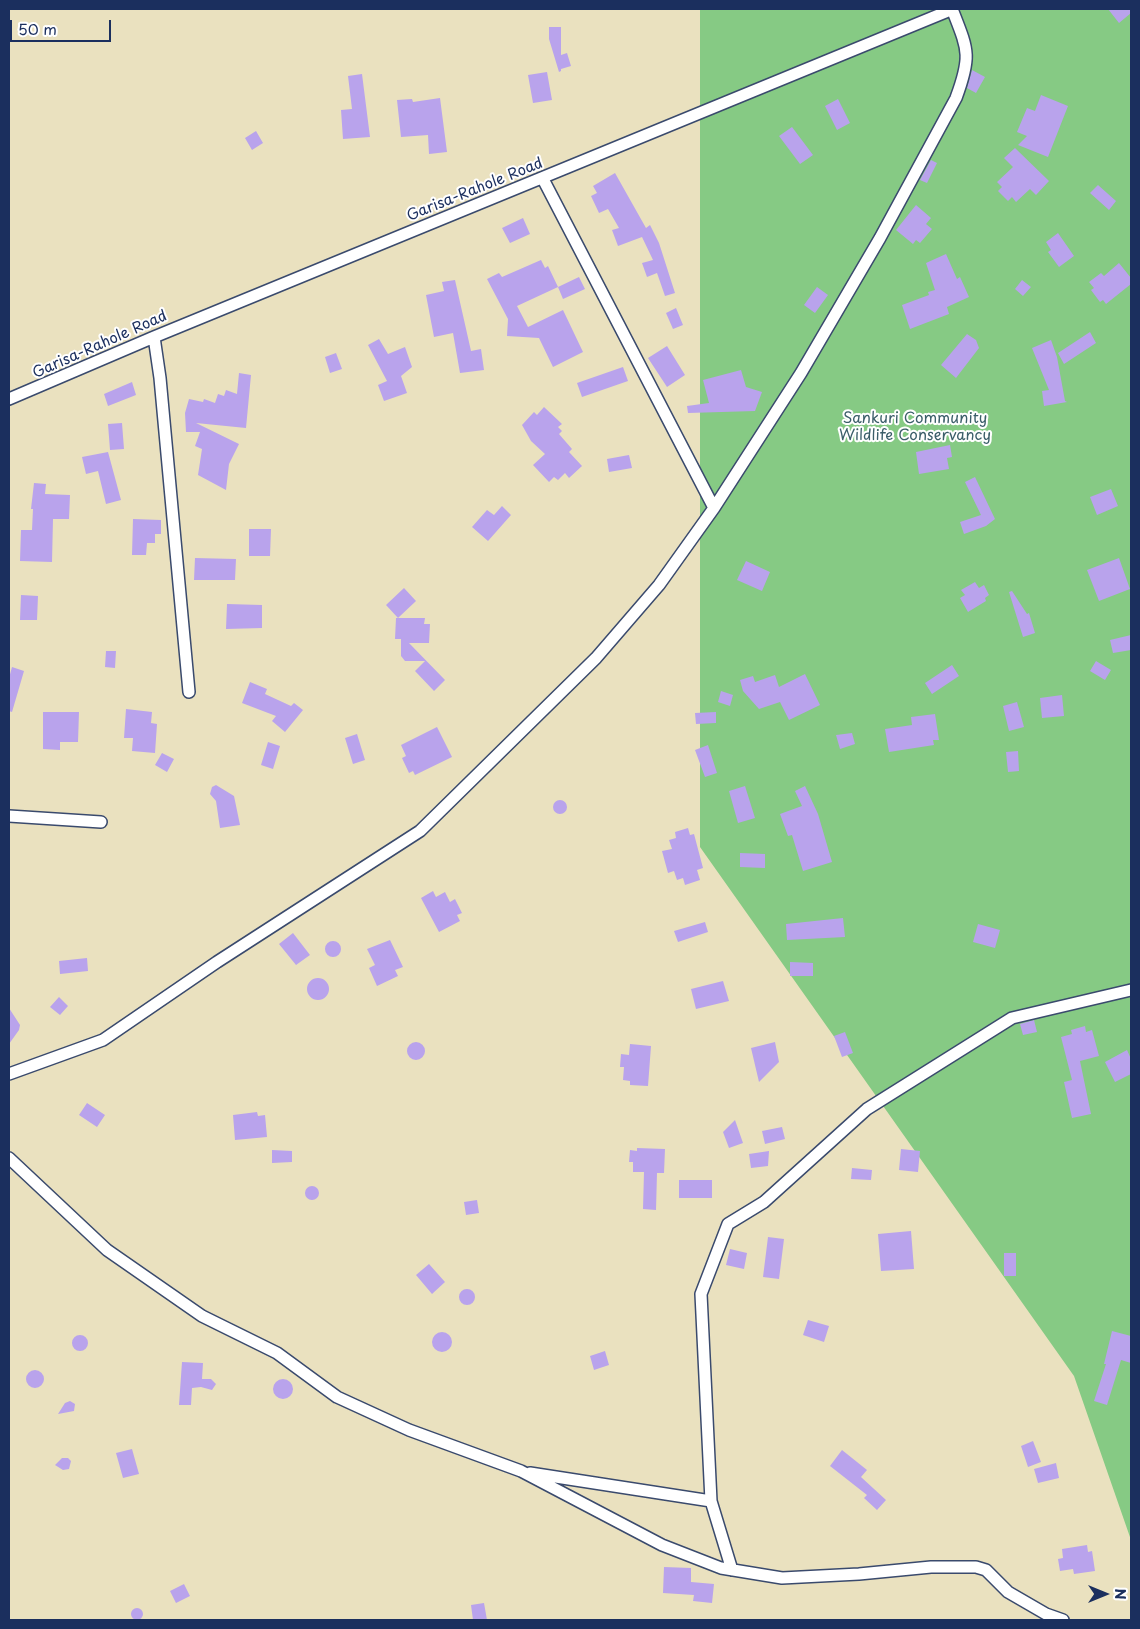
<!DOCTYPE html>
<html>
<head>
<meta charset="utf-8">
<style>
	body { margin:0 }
	#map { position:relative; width:1140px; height:1629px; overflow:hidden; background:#eae1bf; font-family:"Playpen Sans",sans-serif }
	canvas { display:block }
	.frame { position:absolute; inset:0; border:10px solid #1b2f5e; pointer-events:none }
	.north { position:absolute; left:1080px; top:1569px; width:50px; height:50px; -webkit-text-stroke:4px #fff; paint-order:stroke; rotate:90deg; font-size:14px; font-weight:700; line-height:20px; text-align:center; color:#1b2f5e }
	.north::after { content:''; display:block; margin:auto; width:18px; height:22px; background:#1b2f5e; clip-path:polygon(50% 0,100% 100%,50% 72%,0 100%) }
	.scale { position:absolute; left:10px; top:20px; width:101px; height:22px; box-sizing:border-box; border:2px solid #1b2f5e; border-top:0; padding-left:6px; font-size:15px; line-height:18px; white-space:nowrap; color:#1b2f5e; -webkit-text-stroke:4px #fff; paint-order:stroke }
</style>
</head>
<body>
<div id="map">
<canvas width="1140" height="1629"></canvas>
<div class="frame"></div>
<div class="north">N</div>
<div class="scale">50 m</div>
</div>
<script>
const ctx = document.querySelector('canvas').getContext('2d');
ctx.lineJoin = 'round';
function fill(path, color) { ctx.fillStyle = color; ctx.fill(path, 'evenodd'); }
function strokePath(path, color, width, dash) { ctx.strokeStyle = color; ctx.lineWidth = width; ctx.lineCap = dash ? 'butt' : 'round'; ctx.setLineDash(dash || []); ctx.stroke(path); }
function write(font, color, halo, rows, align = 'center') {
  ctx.font = font + ' "Playpen Sans",sans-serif'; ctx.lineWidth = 4; ctx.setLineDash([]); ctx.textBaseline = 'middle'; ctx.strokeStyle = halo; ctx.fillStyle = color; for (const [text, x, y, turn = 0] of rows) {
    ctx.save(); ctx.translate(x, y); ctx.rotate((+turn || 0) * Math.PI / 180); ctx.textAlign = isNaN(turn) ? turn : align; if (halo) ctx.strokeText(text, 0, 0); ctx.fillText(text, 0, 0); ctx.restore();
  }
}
const green = new Path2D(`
	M700,9h431v1531l-57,-164 -374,-529z`);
const building = new Path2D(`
	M1108,9h23v4l-12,10z
	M549,27h12v28l6,-2 4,13 -10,3v2l-2,1 -10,-33z
	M972,70l13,7 -9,16 -9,-5z
	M547,72l5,28 -19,3 -5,-28z
	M362,74l8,63 -27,2 -2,-29 11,-1 -4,-33z
	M1041,95l27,11 -20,51 -30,-12 9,-9 -10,-4 10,-24 8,3z
	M440,98l7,54 -18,2 -1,-19 -27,2 -4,-37 15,-1 1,3z
	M838,99l12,24 -13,7 -12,-24z
	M792,127l21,28 -13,9 -21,-28z
	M256,131l7,12 -11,7 -7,-12z
	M1015,148l34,33 -13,14 -6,-6 -14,13 -4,-5 -4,4 -10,-10 4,-4 -5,-5 16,-15 -9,-9z
	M931,160l6,3 -10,20 -7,-3z
	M615,173l31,55 4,-3 9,18 16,50 -10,3 -8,-23 -10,4 -5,-14 11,-3 -11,-23 -24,9 -6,-16 7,-2 -11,-19 -9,4 -8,-17 6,-3 -4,-7z
	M1098,185l18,16 -7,9 -19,-17z
	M916,205l15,13 -5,6 6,5 -12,14 -4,-3 -3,4 -17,-14z
	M523,218l7,16 -20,9 -8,-15z
	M1058,233l16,23 -15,11 -11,-15 3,-2 -5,-8z
	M946,254l11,25 3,-2 9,20 -22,10 2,7 -39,15 -8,-24 27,-10 -1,-3 7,-2 -9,-27z
	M541,260l4,8 3,-2 10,21 -41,19 11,21 35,-17 20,42 -30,15 -14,-29 -32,-2 1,-17 -21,-40 12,-6 3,4z
	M1119,263l12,15v6l-25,20 -3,-4 -3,2 -9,-12 3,-2 -5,-6 12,-9 3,3z
	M579,277l6,12 -22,10 -5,-12z
	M455,280l16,71 10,-2 3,21 -24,3 -7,-40 -19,4 -8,-42 18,-4 -2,-9z
	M1022,280l9,7 -8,9 -8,-7z
	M817,287l11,8 -13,18 -11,-8z
	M676,308l7,17 -10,4 -7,-16z
	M1090,332l6,11 -32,21 -6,-11z
	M967,334l9,6 3,8 -23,30 -15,-13z
	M379,339l9,15 17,-7 7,20 -11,9 6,17 -23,8 -6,-16 9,-4 -19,-36z
	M1051,340l6,17 8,44 2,1 -23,4 -2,-15 7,-1 -17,-42z
	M667,346l18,29 -18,12 -19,-29z
	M336,353l6,16 -12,4 -5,-16z
	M623,367l5,14 -46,16 -5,-14z
	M741,370l5,17 16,5 -7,19 -67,2 -1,-7 22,-3 -6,-23z
	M239,373l12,2 -5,53 -50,-5 43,21 -10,20 -3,26 -28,-15 4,-26 -7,-3 5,-14h-14l-1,-19 4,-14 14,3 1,-3 11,4 3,-9 6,2 2,-6 11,4z
	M132,382l4,13 -28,11 -4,-12z
	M544,407l18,17 -4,3 4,4 -3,3 13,15 -3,3 13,14 -13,12 -4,-5 -7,7 -4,-3 -5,5 -16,-17 12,-11 -14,-13 -9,-16 12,-13 3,3z
	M122,423l2,26 -14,1 -2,-26z
	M950,445l2,12 -5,1 2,11 -30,5 -3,-22z
	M108,452l13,48 -15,4 -8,-33 -12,3 -4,-17z
	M629,455l3,13 -23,4 -2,-13z
	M975,477l20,42 -9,7 -22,8 -4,-12 21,-7 -16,-33z
	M34,483l12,1 -1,10 25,1 -1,24h-16l-1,43 -32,-1 1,-31h11l1,-21h-2z
	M1111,489l7,17 -21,9 -7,-18z
	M502,506l9,9 -23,26 -16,-14 15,-17 7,5z
	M133,519l28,1v14h-6v9h-8l-1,12h-14z
	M249,529h22l-1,27h-21z
	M195,558l41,1 -1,21h-41z
	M1119,558l11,31 -31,12 -12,-31z
	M746,561l24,11 -8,19 -25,-11z
	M975,582l4,6 5,-3 5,10 -4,3 1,3 -18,11 -8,-14 5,-3 -4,-5z
	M404,588l12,13 -18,17 -12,-13z
	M1012,591l15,23 2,-1 6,20 -12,4 -14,-45z
	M21,595l17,1 -1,24h-17z
	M227,604l35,1v23l-36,1z
	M396,618h29l-1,6h6l-1,19h-20l36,37 -11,11 -19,-20 10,-10h-20l-4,-5v-17h-6z
	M1131,635v15l-18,3 -3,-13z
	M106,651h10l-1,17 -10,-1z
	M1096,661l15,9 -6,10 -15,-9z
	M952,665l7,11 -27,18 -7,-11z
	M12,667l12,4 -12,41 -3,-1v-33z
	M805,674l15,31 -31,15 -9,-18 -21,7 -16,-18 -3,-11 13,-4 2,6 20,-7 4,12z
	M250,682l17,7 -2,5 26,12 3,-3 9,7 -18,22 -13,-11 4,-5 -34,-13z
	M721,691l12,4 -3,11 -12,-4z
	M1062,695l2,21 -22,2 -2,-20z
	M1017,702l7,25 -15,4 -6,-25z
	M126,709l26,3 -1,11 6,1 -2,29 -23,-2 1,-13h-9z
	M43,712h36l-1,30h-18v8l-17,-1z
	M716,712v11l-20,1 -1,-11z
	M935,714l4,26h-6l1,5 -45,7 -4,-23 27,-4 -1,-8z
	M437,727l15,30 -37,18 -2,-4 -4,2 -7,-15 4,-2 -5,-11z
	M852,733l3,11 -15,5 -4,-14z
	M357,734l8,26 -12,4 -8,-26z
	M268,742l12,4 -7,23 -12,-4z
	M708,745l9,28 -12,4 -10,-27z
	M1018,751l1,20 -11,1 -2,-20z
	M162,753l12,6 -7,13 -12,-7z
	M216,785l18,11 6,29 -20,3 -4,-27 -6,-7 2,-7z
	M745,786l10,32 -17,5 -9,-32z
	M805,786l13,28 14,48 -29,9 -11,-36 -4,1 -8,-22 22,-8 -7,-15z
	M553 807a7 7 0 1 1 14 0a7 7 0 1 1-14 0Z
	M688,828l2,7 4,-1 9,34 -6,2 3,10 -15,5 -2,-7 -6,2 -3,-9 -6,2 -6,-22 10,-2 -3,-9 7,-2 -1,-6z
	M740,853l25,1v14l-25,-1z
	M433,891l3,6 9,-5 5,10 5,-3 7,14 -5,2 3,6 -21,11 -18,-34z
	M843,918l2,19 -58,3 -1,-16z
	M705,922l3,10 -30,10 -4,-11z
	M978,924l22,6 -5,18 -22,-6z
	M293,933l17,22 -14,10 -17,-21z
	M390,940l13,27 -8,3 3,6 -21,10 -8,-18 6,-3 -8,-16z
	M325 949a8 8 0 1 1 16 0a8 8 0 1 1-16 0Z
	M87,958l1,13 -28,3 -1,-13z
	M790,962l23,1v13h-23z
	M307 989a11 11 0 1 1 22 0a11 11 0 1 1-22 0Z
	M723,981l6,20 -33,8 -5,-20z
	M59,997l9,9 -8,9 -10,-8z
	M9,1008l11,17 -1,5 -10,14z
	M1034,1020l3,12 -14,3 -3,-11z
	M1085,1026l1,6 6,-2 7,26 -19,5 11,53 -19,4 -8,-36 8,-2 -11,-43 11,-3 -1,-4z
	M845,1032l8,21 -11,4 -8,-21z
	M775,1042l4,20 -20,20 -8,-34z
	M407 1051a9 9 0 1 1 18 0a9 9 0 1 1-18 0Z
	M630,1044l21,2 -3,40 -18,-1v-4l-7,-1 1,-13h-4l1,-13 8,1z
	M1127,1050l4,9v15l-16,8 -10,-20z
	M87,1103l18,12 -8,12 -18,-12z
	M257,1112l1,4 7,-1 2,22 -32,3 -2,-25z
	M735,1120l8,23 -14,5 -6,-16z
	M782,1127l3,12 -20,5 -3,-13z
	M637,1148l28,1 -1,24h-7l-1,37 -13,-1 1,-37h-11v-10h-4l1,-12 7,1z
	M901,1149l19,2 -2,21 -19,-2z
	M272,1150l20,1v11l-20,1z
	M769,1151l-1,15 -17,2 -2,-14z
	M852,1168l20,2 -1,10 -20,-1z
	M679,1180h33v18h-33z
	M305 1193a7 7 0 1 1 14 0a7 7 0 1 1-14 0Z
	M477,1200l2,13 -13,2 -2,-13z
	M911,1231l3,38 -33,2 -3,-37z
	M768,1237l16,2 -5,40 -16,-2z
	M730,1249l17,4 -3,16 -18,-4z
	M1004,1253h12v23h-12z
	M429,1264l16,18 -13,12 -16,-19z
	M459 1297a8 8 0 1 1 16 0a8 8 0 1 1-16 0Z
	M808,1320l21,6 -5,16 -21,-7z
	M1112,1331l19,5v27l-10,-3 -14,45 -13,-4 12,-37h-2z
	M432 1342a10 10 0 1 1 20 0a10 10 0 1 1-20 0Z
	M72 1343a8 8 0 1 1 16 0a8 8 0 1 1-16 0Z
	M605,1351l4,14 -15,5 -4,-14z
	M182,1362l21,1 -1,16h9l5,5 -4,6 -11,-3 -9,1 -1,17h-12z
	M26 1379a9 9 0 1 1 18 0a9 9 0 1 1-18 0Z
	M273 1389a10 10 0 1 1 20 0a10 10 0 1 1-20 0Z
	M70,1401l5,3 -1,7 -16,3 7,-11z
	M1033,1441l8,21 -13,5 -7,-21z
	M132,1449l7,25 -16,4 -7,-25z
	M842,1450l25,20 -6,7 25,23 -9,10 -13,-12 3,-3 -37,-29z
	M62,1458h6l3,3 -2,8 -6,1 -8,-5z
	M1056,1463l3,15 -21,5 -4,-14z
	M1087,1545l1,7 4,-1 3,20 -21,3 -1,-5 -13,2 -2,-12 5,-1 -1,-9z
	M664,1567l27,1v14l23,2 -2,19 -19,-2 1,-6 -31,-2z
	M184,1584l6,12 -14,7 -6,-12z
	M484,1603l3,17h-14l-2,-15z
	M131 1614a6 6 0 1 1 12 0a6 6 0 1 1-12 0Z`);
const minor = new Path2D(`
	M543,179l171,329
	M154,337l6,41 29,314
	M9,399l145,-62 799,-328
	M9,816l92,6
	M9,1074l94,-34 114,-78 203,-131 176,-173 63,-73 55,-77 87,-135 79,-135 76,-140c16,-43 12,-48 -4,-89
	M9,1158l98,92 95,66 75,37 60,44 72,33 112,41 141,74 59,23 61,10 77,-4 72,-7h45l10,3 22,22 38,22 17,6
	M530,1473l181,28
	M732,1570l-21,-69 -10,-207 27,-70 36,-22 103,-93 145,-91 119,-28`);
const streetNames = [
	["Garisa-Rahole Road",475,190,-22],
	["Garisa-Rahole Road",100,345,-24]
];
const parkNames = [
	["Sankuri Community",915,419],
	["Wildlife Conservancy",915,436]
];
fill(green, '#86ca84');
fill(building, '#b9a3ec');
strokePath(minor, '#3a4a6d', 14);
strokePath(minor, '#fff', 11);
write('15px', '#1b2f5e', '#fff', streetNames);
write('15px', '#3b5e69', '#fff', parkNames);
</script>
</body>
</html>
